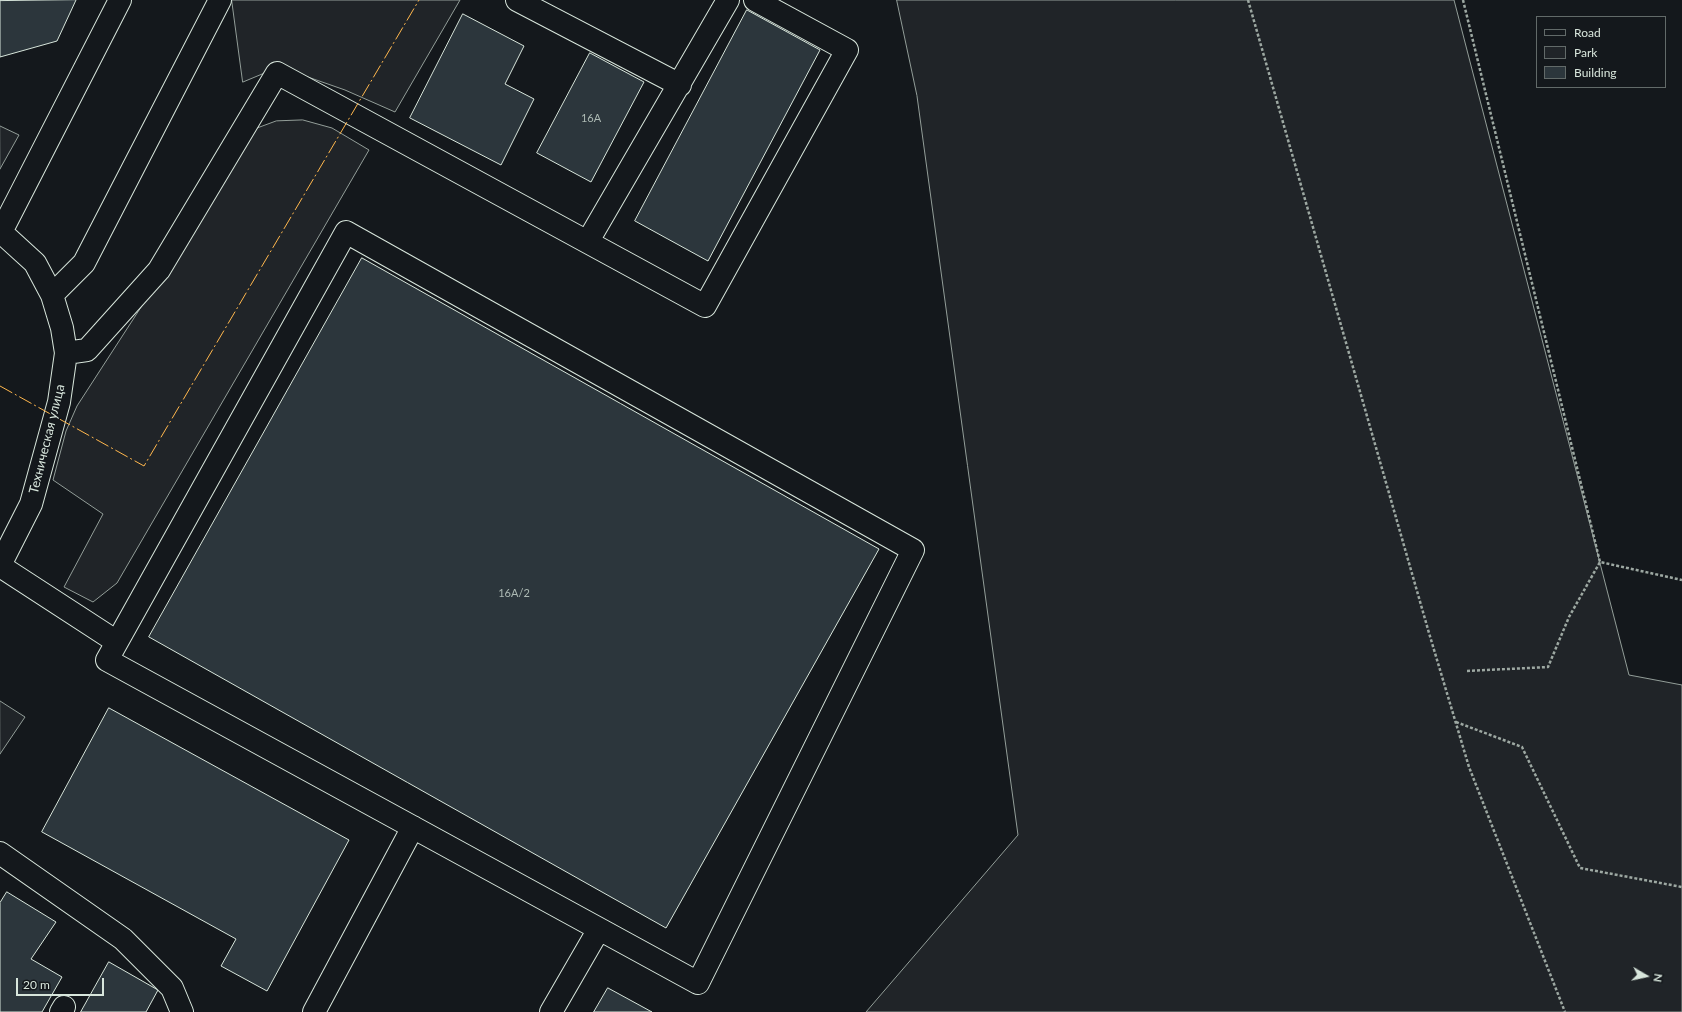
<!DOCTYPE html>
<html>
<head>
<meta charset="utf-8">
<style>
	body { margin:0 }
	#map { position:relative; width:1682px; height:1012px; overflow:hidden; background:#14181c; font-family:Lato,sans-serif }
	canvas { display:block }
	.legend { position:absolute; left:1536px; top:16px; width:130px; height:72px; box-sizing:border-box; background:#14181c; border:1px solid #626a69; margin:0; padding:5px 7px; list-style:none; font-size:12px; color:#d8e6dc }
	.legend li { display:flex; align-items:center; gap:8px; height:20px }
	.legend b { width:20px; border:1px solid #626a69 }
	.north { position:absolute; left:1626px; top:956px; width:40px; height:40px; -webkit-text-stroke:3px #14181c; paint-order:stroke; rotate:99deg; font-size:11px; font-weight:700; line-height:16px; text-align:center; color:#d8e6dc }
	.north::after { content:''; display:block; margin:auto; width:14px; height:18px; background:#d8e6dc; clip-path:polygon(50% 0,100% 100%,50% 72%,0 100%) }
	.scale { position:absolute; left:16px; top:978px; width:88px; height:18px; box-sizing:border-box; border:2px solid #d8e6dc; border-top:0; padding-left:5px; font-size:12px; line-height:14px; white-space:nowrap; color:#d8e6dc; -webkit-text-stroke:3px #14181c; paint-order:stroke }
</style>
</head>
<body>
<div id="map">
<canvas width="1682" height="1012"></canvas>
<ul class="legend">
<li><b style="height:5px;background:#14181c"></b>Road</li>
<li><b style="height:11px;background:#202428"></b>Park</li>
<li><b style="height:11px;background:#2c363c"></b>Building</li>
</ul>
<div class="north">N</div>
<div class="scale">20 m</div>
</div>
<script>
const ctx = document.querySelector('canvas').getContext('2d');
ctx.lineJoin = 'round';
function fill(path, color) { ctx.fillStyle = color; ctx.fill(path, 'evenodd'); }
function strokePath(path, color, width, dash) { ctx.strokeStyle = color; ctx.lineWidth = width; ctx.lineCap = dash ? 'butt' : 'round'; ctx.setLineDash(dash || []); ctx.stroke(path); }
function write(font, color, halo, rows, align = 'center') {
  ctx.font = font + ' Lato,sans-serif'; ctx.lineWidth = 3; ctx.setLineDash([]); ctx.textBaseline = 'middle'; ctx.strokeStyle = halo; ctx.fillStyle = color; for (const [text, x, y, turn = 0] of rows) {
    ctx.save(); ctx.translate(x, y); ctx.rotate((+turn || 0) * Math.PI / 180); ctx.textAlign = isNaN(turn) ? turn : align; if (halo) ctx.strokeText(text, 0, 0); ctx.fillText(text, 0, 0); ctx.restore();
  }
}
const green = new Path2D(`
	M232,0h228l-65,112 -50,-22 -60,-21 -18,3 -24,10z
	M897,0h557l175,675 53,10v327h-816l152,-177 -101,-739z
	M303,120l29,8 37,22 -252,433 -24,19 -29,-15 39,-73 -50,-34 13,-49 11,-25 180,-278 19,-7z
	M0,126l19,9 -19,34z
	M0,701l25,16 -25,37z`);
const building = new Path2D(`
	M76,0l-19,41 -57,16v-56z
	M747,10l73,40 -112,211 -73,-40z
	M463,14l61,32 -19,38 29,15 -33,66 -91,-47z
	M590,53l54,29 -53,100 -54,-29z
	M362,258l517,291 -213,379 -517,-291z
	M109,708l240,132 -82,151 -46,-25 15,-27 -194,-107z
	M7,892l49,30 -25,37 31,18 -20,35h-42v-109z
	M109,962l49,28 -12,22h-65z
	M608,988l44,24h-58z`);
const path = new Path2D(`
	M1248,0l181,633 40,134 96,245
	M1463,0l137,562 82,18
	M1467,671l81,-4 21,-50 31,-55
	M1456,722l66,25 58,121 102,19`);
const minor = new Path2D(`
	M517,0l163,85
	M0,231l35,32 17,32 10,33 4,25 -7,49 -28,102 -31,61
	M1,232l119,-232
	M346,232l567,318 -215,433 -591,-323z
	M588,241l140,-241
	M52,295l32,-32 136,-263
	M66,353l21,-3 72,-80 118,-197 428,233 142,-256 -92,-50
	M0,566l117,76
	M0,853l123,86 49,49 10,24
	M61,1012l3,-5
	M314,1012l99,-185
	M551,1012l48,-83`);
const power = new Path2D(`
	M0,386l144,80 275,-466`);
const numberNames = [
	["16А",591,118],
	["16А/2",514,593]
];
const streetNames = [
	["Техническая улица",47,439,-76]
];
fill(green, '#202428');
strokePath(green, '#939e99', 1);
fill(building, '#2c363c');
strokePath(building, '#d8e6dc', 1);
strokePath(minor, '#d8e6dc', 24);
strokePath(path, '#9da8a2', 2.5, [3, 2]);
strokePath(minor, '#14181c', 22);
strokePath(power, '#ffb74d', 1, [14, 3, 2, 3]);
write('11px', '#adbab4', null, numberNames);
write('13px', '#d8e6dc', '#14181c', streetNames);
</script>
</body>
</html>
